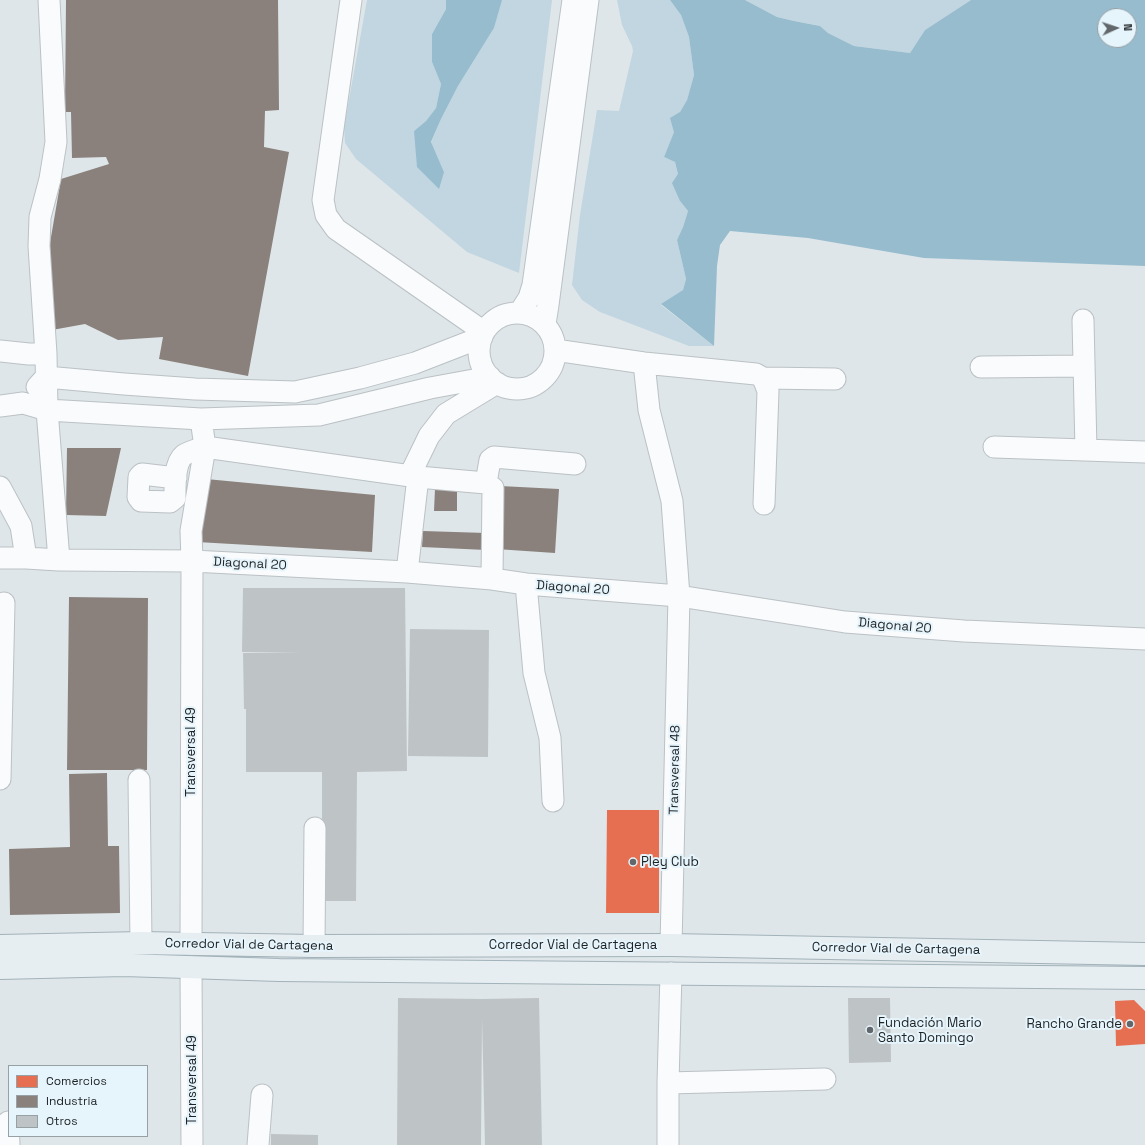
<!DOCTYPE html>
<html>
<head>
<meta charset="utf-8">
<style>
	body { margin:0 }
	#map { position:relative; width:1145px; height:1145px; overflow:hidden; background:#dee6e9; font-family:"Space Grotesk",sans-serif }
	canvas { display:block }
	.legend { position:absolute; left:8px; top:1065px; width:140px; height:72px; box-sizing:border-box; background:#e6f4fb; border:1px solid #96a0a5; margin:0; padding:5px 7px; list-style:none; font-size:12px; color:#1d2225 }
	.legend li { display:flex; align-items:center; gap:8px; height:20px }
	.legend b { width:20px; border:1px solid #96a0a5 }
	.north { position:absolute; left:1097px; top:8px; width:40px; height:40px; box-sizing:border-box; background:#e6f4fb; border:1px solid #96a0a5; border-radius:50%; rotate:87deg; font-size:11px; font-weight:700; line-height:16px; text-align:center; color:#1d2225 }
	.north::after { content:''; display:block; margin:auto; width:14px; height:18px; background:#61676a; clip-path:polygon(50% 0,100% 100%,50% 72%,0 100%) }
</style>
</head>
<body>
<div id="map">
<canvas width="1145" height="1145"></canvas>
<ul class="legend">
<li><b style="height:11px;background:#e76f51"></b>Comercios</li>
<li><b style="height:11px;background:#8a817c"></b>Industria</li>
<li><b style="height:11px;background:#bec3c6"></b>Otros</li>
</ul>
<div class="north">N</div>
</div>
<script>
const ctx = document.querySelector('canvas').getContext('2d');
ctx.lineJoin = 'round';
function fill(path, color) { ctx.fillStyle = color; ctx.fill(path, 'evenodd'); }
function strokePath(path, color, width, dash) { ctx.strokeStyle = color; ctx.lineWidth = width; ctx.lineCap = dash ? 'butt' : 'round'; ctx.setLineDash(dash || []); ctx.stroke(path); }
function write(font, color, halo, rows, align = 'center') {
  ctx.font = font + ' "Space Grotesk",sans-serif'; ctx.lineWidth = 4; ctx.setLineDash([]); ctx.textBaseline = 'middle'; ctx.strokeStyle = halo; ctx.fillStyle = color; for (const [text, x, y, turn = 0] of rows) {
    ctx.save(); ctx.translate(x, y); ctx.rotate((+turn || 0) * Math.PI / 180); ctx.textAlign = isNaN(turn) ? turn : align; if (halo) ctx.strokeText(text, 0, 0); ctx.fillText(text, 0, 0); ctx.restore();
  }
}
const green = new Path2D(`
	M367,0h79v9l-14,25v28l9,22 -5,24 -10,13 -12,10 30,41 -13,-29 10,-24 17,-33 36,-58 7,-27 1,-1h50l-33,273 -52,-21 -111,-93 -11,-16 -1,-16z
	M617,0h53l11,15 8,22 5,38 -7,25 -7,12 -6,20 -10,25 11,5 3,12 2,27 8,10 -5,16 -6,13 9,39 -3,11 -22,15 53,41h-25l-89,-34 -18,-12 -10,-15 8,-70 17,-105 22,1 14,-60 -1,-5 -10,-21z
	M745,0h226l-46,30 -15,23 -56,-7 -26,-13 -8,-7 -26,-5 -17,-4z`);
const water = new Path2D(`
	M446,0h56l-8,28 -36,58 -17,33 -10,23 13,30 -5,17 -22,-22 -3,-36 12,-10 10,-13 5,-24 -9,-22v-28l14,-25z
	M670,0h75l32,17 17,4 26,5 8,7 26,13 56,7 15,-23 46,-30h174v266l-221,-8 -116,-20 -78,-7 -10,14 -3,21 -3,80 -53,-42 22,-14 3,-11 -9,-39 6,-13 5,-16 -8,-10 -8,-18 6,-9 -3,-12 -11,-5 10,-25 -4,-14 10,-6 7,-12 7,-25 -5,-38 -8,-22zM1105,16h24v24h-24z`);
const shops = new Path2D(`
	M607,810h52v103h-53z
	M1134,1000l11,11v33l-29,2 -1,-45z`);
const industry = new Path2D(`
	M66,0h212l1,110 -14,1 -1,36 25,5 -41,224 -89,-17 4,-22 -45,3 -33,-16 -33,6 -2,-87 11,-64 48,-15 -3,-7 -34,1 -1,-46h-6z
	M67,448h54l-15,68 -40,-1z
	M206,479l169,16 -3,57 -175,-10z
	M500,486l59,3 -4,64 -59,-4z
	M435,489l22,1v21h-23z
	M423,531l63,2v17l-64,-3z
	M69,597l79,1 -1,172h-80z
	M107,773l1,73h11l1,67 -110,2 -1,-66 61,-2 -1,-73z`);
const building = new Path2D(`
	M243,588h162l2,183 -50,1 -1,129h-34v-129h-76v-63h-2l-1,-56 59,-1h-60z
	M410,629l79,1 -1,127 -80,-1z
	M398,998l84,1 57,-1 3,147h-57l-3,-127 -1,127h-84z
	M848,998h42l1,64 -42,1z
	M271,1134l47,1v10h-47z`);
const minor = new Path2D(`
	M49,0l7,142 -6,37 -10,38 -1,29 7,108 1,56 12,150
	M351,0l-28,200 3,15 10,14 148,103
	M520,312l9,-14 4,-13 40,-285
	M479 351a38 38 0 1 1 76 0a38 38 0 1 1-76 0Z
	M1083,320l3,130
	M545,324l3,-19 40,-305
	M555,350l89,13 112,11 7,4 5,13 -4,113
	M0,351l29,3h17
	M644,363l5,47 23,91 7,95 -8,349
	M981,367l103,-1
	M763,378l72,1
	M37,387l9,-10 78,7 71,5 100,3 65,-14 55,-15 67,-26
	M0,406l23,-3 24,7 154,9 118,-4 111,-27 60,-11
	M994,447l151,5
	M410,475l19,-39 17,-22 51,-31
	M418,477l68,6 7,5 -1,91
	M176,478l-34,-4 -3,3 -1,20 3,4 29,1 5,-4c0,-11 -1,-35 9,-43 4,-3 15,-6 21,-8l213,30 -11,95
	M486,483l4,-23 4,-3 81,7
	M0,487l21,39 5,32
	M0,558h26l33,2 133,1 215,11 85,7 34,5 153,12 166,26 119,9 181,8
	M526,584l8,89 16,65 3,63
	M0,779l4,-176
	M139,780l2,163
	M191,944l1,-383 -1,-30 14,-84 -4,-28
	M314,946l1,-118
	M191,967l1,178
	M668,1083l157,-4
	M8,1122l1,23
	M258,1145l4,-50
	M668,1145v-62l3,-110`);
const major = new Path2D(`
	M0,946l141,-3 173,3 357,-1 474,9
	M0,968l124,-3 155,5 866,8`);
const markers = [
	[633,862,4,"#61676a"],
	[1130,1024,4,"#61676a"],
	[870,1030,4,"#61676a"]
];
const streetNames = [
	["Diagonal 20",250,564,3],
	["Diagonal 20",573,588,4],
	["Diagonal 20",895,626,5],
	["Transversal 49",191,752,-90],
	["Transversal 48",675,770,-89],
	["Corredor Vial de Cartagena",249,945,1],
	["Corredor Vial de Cartagena",573,945],
	["Corredor Vial de Cartagena",896,949,1],
	["Transversal 49",192,1080,-90]
];
const poiNames = [
	["Pley Club",641,862],
	["Fundación Mario",878,1023],
	["Santo Domingo",878,1038],
	["Rancho Grande",1122,1024,"right"]
];
fill(green, '#c1d6e0');
fill(water, '#97bcce');
fill(shops, '#e76f51');
fill(industry, '#8a817c');
fill(building, '#bec3c6');
strokePath(minor, '#bbc1c4', 23);
strokePath(major, '#a2b2b9', 24);
strokePath(minor, '#fafbfc', 21);
strokePath(major, '#e6eef2', 22);
for (const [x, y, r, color] of markers) { const dot = new Path2D(); dot.arc(x, y, r, 0, 2 * Math.PI); ctx.fillStyle = color; ctx.fill(dot); strokePath(dot, '#e6f4fb', 1.5); }
write('13px', '#1d2225', '#e6f4fb', streetNames);
write('13px', '#1d2225', '#e6f4fb', poiNames, 'left');
</script>
</body>
</html>
